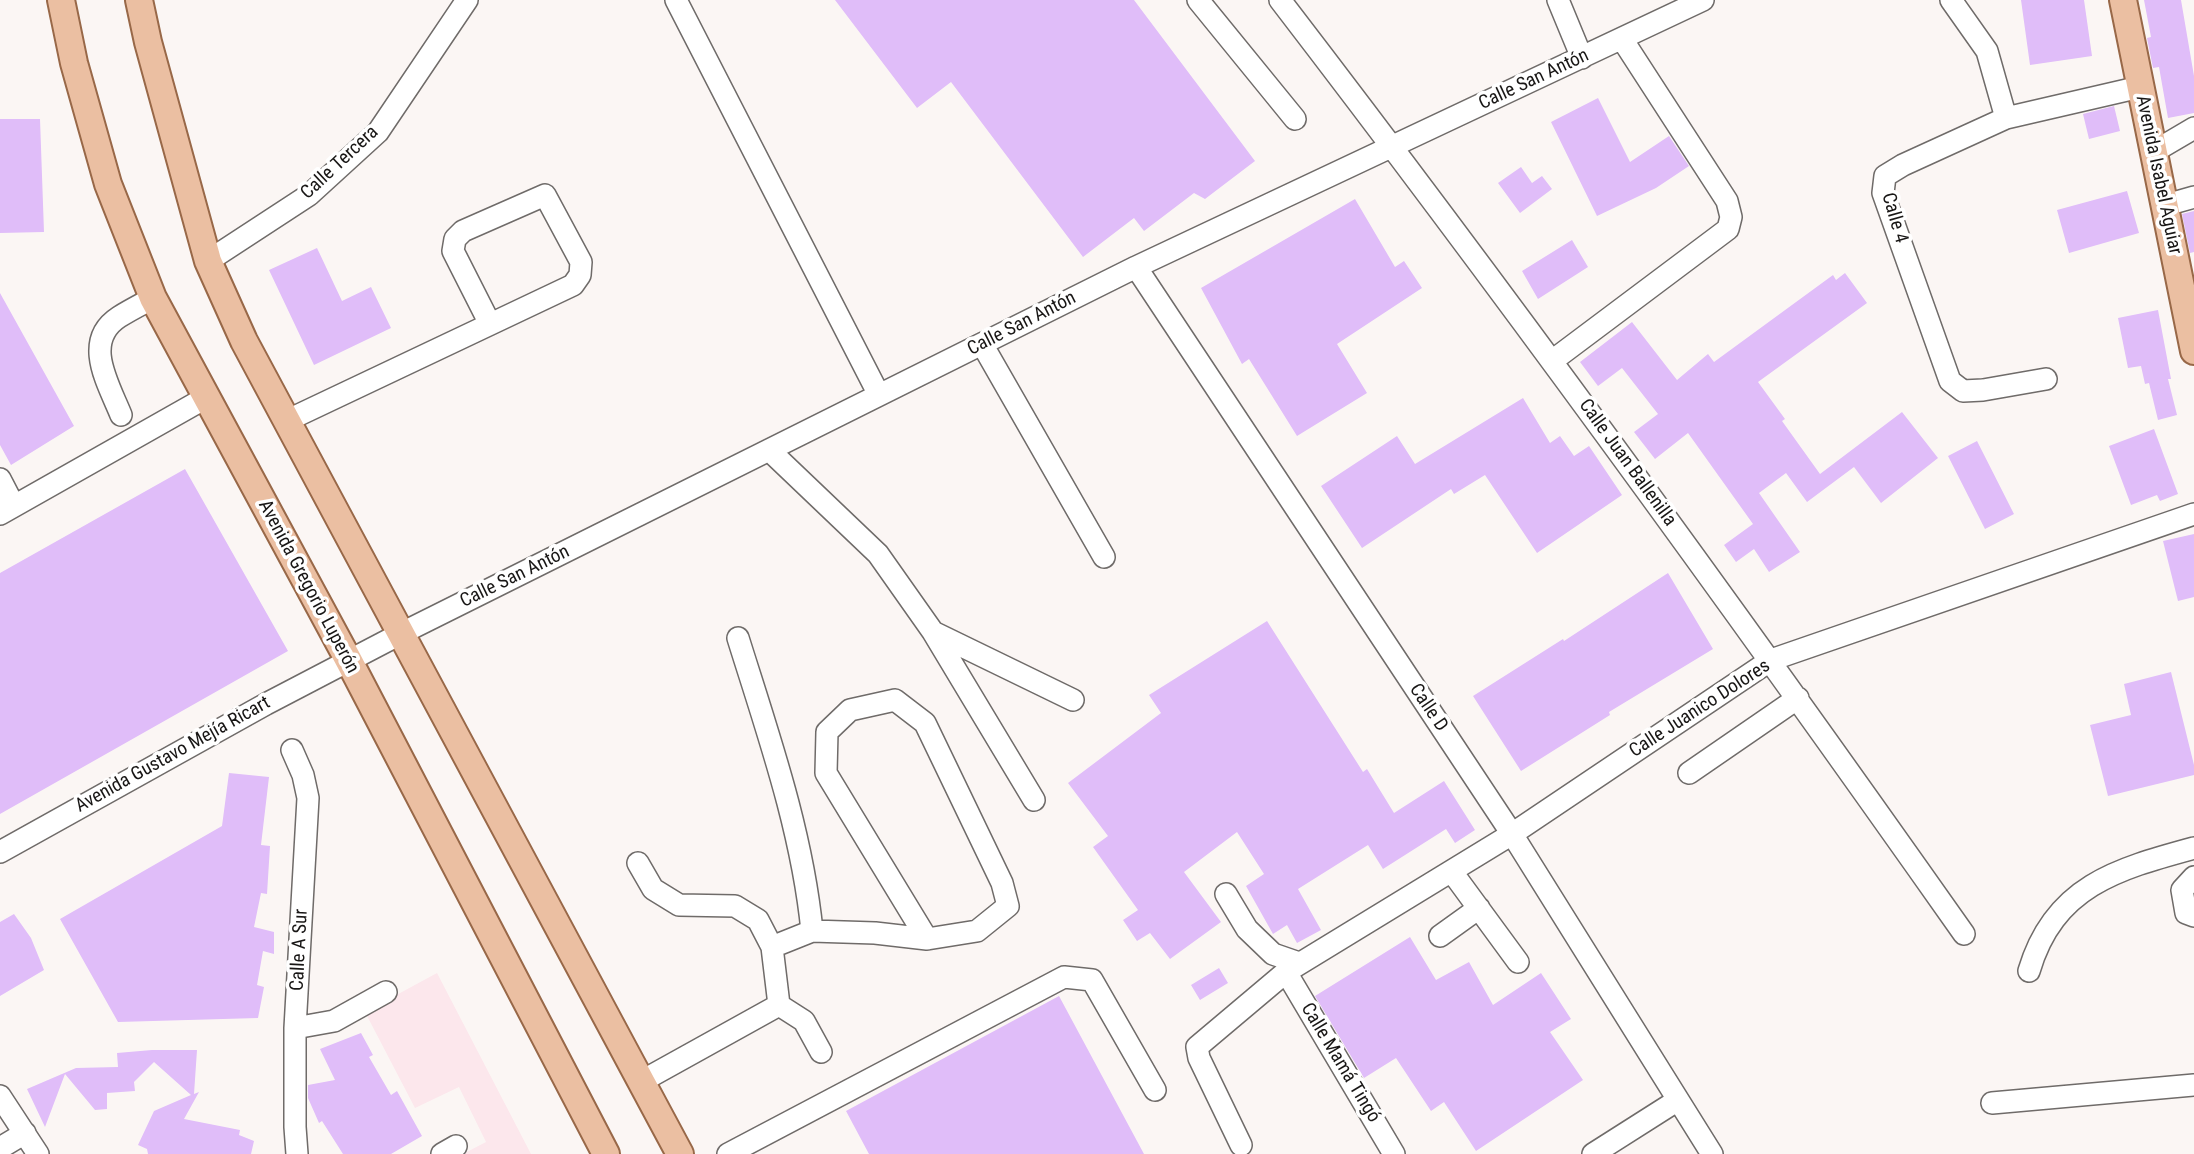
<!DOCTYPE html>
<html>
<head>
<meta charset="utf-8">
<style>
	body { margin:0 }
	canvas { display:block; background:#fbf6f4 }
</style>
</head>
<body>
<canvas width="2194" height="1154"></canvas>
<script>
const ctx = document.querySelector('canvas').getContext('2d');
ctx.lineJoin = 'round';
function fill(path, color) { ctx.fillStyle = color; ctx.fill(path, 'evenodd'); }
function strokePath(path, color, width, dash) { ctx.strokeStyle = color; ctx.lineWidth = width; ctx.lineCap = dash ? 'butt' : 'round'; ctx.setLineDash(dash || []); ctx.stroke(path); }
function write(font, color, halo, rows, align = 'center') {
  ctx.font = font + ' "Roboto Condensed",sans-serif'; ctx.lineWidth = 7; ctx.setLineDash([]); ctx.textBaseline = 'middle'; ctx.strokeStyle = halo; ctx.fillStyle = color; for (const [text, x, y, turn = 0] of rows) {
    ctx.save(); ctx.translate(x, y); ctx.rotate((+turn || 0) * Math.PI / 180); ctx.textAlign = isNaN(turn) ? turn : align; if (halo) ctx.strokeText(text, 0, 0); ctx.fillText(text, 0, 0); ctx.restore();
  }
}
const commercial = new Path2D(`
	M437,973l94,181h-68l23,-12 -27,-55 -44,21 -50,-96z`);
const building = new Path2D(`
	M835,0h299l121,161 -50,38 -11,-6 -50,38 -10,-13 -51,39 -132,-175 -34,26z
	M2021,0h63l8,56 -62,9z
	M2144,0h37l13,76v37l-26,5 -9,-51 -6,1 -6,-30 4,-1z
	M1598,98l32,64 39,-26 20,30 -33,22 -59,28 -46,-94z
	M2114,106l6,25 -31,8 -6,-25z
	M0,119h40l4,113 -44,1z
	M1521,167l11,16 10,-7 10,13 -32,24 -22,-30z
	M2127,191l12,42 -70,20 -12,-43z
	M1355,199l40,68 9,-6 18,27 -85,56 30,49 -70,43 -48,-77 -7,5 -41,-76z
	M2194,211v41l-4,1 -8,-39z
	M1572,240l16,27 -50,32 -16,-28z
	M317,248l25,53 29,-14 20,41 -77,37 -45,-95z
	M1845,273l22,30 -109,79 27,37 -3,2 38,53 82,-62 36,46 -57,45 -27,-36 -47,35 -21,-29 -27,20 41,59 -31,20 -15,-23 -18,13 -12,-17 29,-21 -65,-91 -33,26 -21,-27 24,-18 -36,-46 -24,18 -18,-24 52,-40 45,58 31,-26 6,8 119,-87 3,5z
	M0,293l74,133 -63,39 -11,-20z
	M2158,310l13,69h-3l9,36 -19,5 -9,-37 -4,1 -4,-18 -13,2 -10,-50z
	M1523,398l27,45 10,-7 14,20 15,-10 33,49 -85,58 -52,-78 -31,19 -3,-5 -89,59 -41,-62 76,-50 18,28z
	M2154,429l24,65 -18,7 -3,-6 -26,10 -22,-59z
	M1977,441l37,73 -29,15 -37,-73z
	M185,469l103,182 -288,163v-241z
	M2194,534v63l-16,4 -15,-60z
	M1668,573l45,76 -104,63 1,3 -89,56 -48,-75 90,-57 1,2z
	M1267,621l96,151 4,-3 27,44 50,-32 31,49 -20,13 -9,-14 -63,40 -15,-24 -70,44 23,41 -24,13 -10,-18 -14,9 -27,-48 18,-12 -27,-42 -53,40 37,50 -51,37 -20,-26 -13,8 -14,-21 15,-10 -45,-63 15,-11 -40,-53 93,-70 -12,-18z
	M2171,672l23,93v10l-86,21 -18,-71 41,-10 -7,-31z
	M229,773l40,4 -8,68 9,1 -3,48 -6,-1 -7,34 20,5v22l-11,-3 -6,34 7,2 -6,31 -140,4 -58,-103 162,-93z
	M14,914l17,24 13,32 -44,26v-74z
	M1410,937l26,43 33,-18 24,43 48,-32 30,46 -21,13 33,48 -107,71 -32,-49 -13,9 -35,-53 -32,20 -49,-82z
	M1219,968l9,15 -28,17 -9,-15z
	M1059,996l85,158h-275l-23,-43z
	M361,1033l12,22 -4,2 22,38 6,-4 25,45 -31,18h-48l-21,-33 -3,2 -11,-25v-13l27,-5 -15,-31z
	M152,1050h45l-3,44 5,-2 -15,27 56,11 -1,5 15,6 -3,13h-103l-1,-5 -9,-4 16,-34 37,-16 -37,-33 -20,20 1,9 -28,2v16l-12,1 -30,-36 -20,53 -18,-38 49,-21 42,-1 -1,-14z`);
const minor = new Path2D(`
	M676,0l203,395
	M1198,0l97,119
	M1280,0c235,306 462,619 684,934
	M1558,0l24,58
	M1951,0l36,51 19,67
	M2155,151l39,-23
	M2166,205l28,-8
	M208,261l101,-66 69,-63 89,-132
	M1136,267l376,567 200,320
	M982,344l122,213
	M1552,361l176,-132 3,-12 -4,-16 -105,-162
	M2046,379l-63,11 -20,1 -13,-10 -67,-188 2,-17 18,-11 103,-47 134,-31
	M121,415c-13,-32 -39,-74 -2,-98 11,-7 23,-13 34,-19
	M286,421l287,-136 7,-10 1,-13 -36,-67 -82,36 -8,8 -2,12 37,73
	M769,450l109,104 55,78 101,168
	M0,479l14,27
	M0,514l207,-117
	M933,632l140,68
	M738,638c30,96 64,192 74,293l-40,16
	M292,750l11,25 5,23 -13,230v99l2,27
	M1689,773l109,-75
	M0,852l266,-148 136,-71 734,-366 567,-267
	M638,863l15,26 26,16 56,1 23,14 14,27 7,58
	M1452,872l66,90
	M2194,877l-12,13 4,23 8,3
	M1226,894l21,35 26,25 26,9
	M812,931l63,2 52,6 50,-8 31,-25 -6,-23 -77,-160 -30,-23 -45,10 -23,22 -1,41 101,166
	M1440,936l39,-28
	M2029,971c25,-85 88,-102 165,-123
	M1286,972l108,182
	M295,1028l39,-7 52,-29
	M642,1081l137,-76 25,16 17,31
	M0,1096l38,58
	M1992,1103l202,-18
	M1241,1145l-42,-87 -2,-11 89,-75 226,-138 259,-174 423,-146
	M0,1148l25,-15
	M442,1154l14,-8
	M728,1154l336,-177 28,3 63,110
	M1593,1154l85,-54`);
const major = new Path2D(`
	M61,0l13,63 34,121 45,114 196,363 257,493
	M139,0l9,42 60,219 36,80 436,813
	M2123,0l71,351`);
const streetNames = [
	["Calle San Antón",1534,80,-25],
	["Calle Tercera",340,163,-43],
	["Avenida Isabel Aguiar",2158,175,78],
	["Calle 4",1894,218,74],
	["Calle San Antón",1022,324,-27],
	["Calle Juan Ballenilla",1627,463,54],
	["Calle San Antón",515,577,-26],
	["Avenida Gregorio Luperón",308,587,62],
	["Calle D",1428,708,56],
	["Calle Juanico Dolores",1700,709,-33],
	["Avenida Gustavo Mejía Ricart",173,755,-29],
	["Calle A Sur",300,950,-87],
	["Calle Mamá Tingó",1340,1063,59]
];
fill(commercial, '#fce7ec');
fill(building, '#e0bdf9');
strokePath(minor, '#6f6b69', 24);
strokePath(major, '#986848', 30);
strokePath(minor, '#fff', 21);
strokePath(major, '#ebbfa2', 26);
write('19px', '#181615', '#fff', streetNames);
</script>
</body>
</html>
